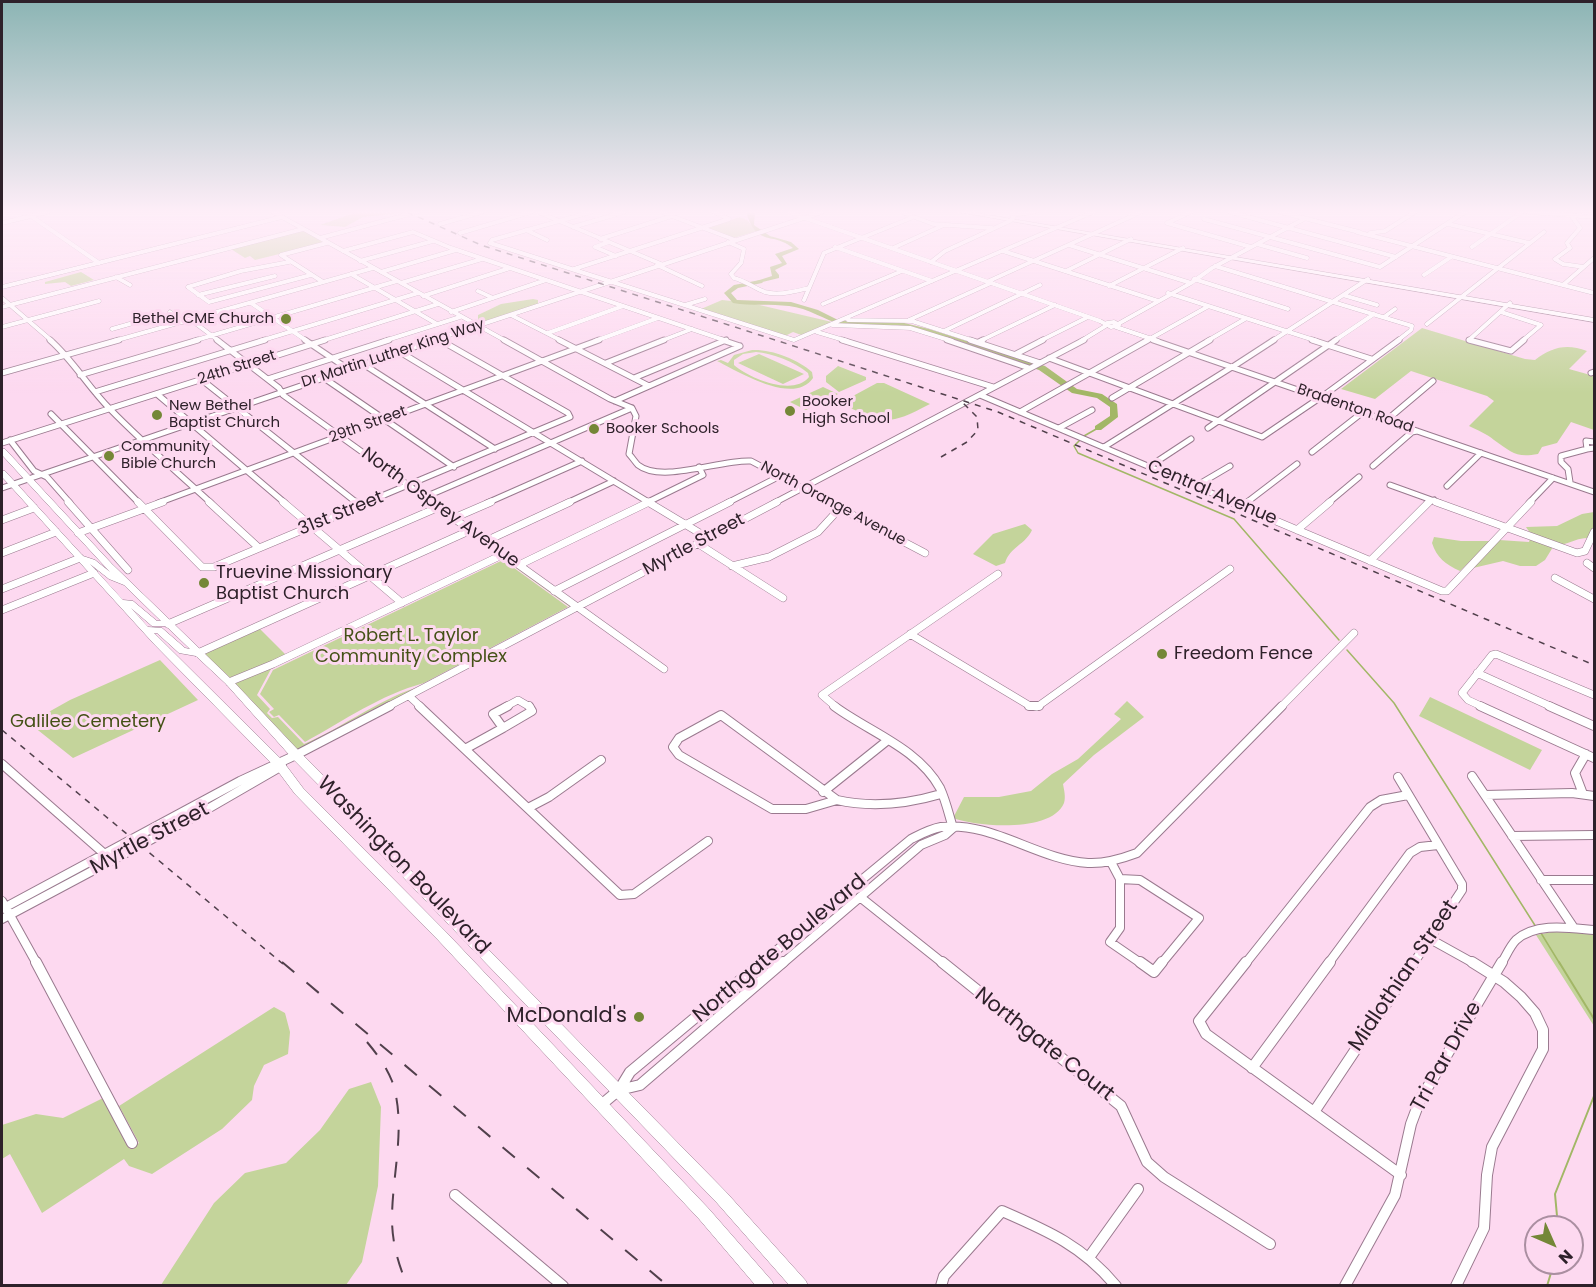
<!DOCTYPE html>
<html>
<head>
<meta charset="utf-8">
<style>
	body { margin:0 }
	#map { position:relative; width:1596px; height:1287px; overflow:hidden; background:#fdd9f0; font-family:Poppins,sans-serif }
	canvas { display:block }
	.frame { position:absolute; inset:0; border:3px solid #2e212a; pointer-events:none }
	.north { position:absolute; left:1524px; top:1215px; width:60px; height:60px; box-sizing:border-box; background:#fdd9f0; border:2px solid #aa8fa1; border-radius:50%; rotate:135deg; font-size:16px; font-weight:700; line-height:24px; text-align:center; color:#2e212a }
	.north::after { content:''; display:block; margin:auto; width:21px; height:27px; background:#748737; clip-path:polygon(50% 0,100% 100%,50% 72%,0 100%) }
</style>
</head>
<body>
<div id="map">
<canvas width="1596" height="1287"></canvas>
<div class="frame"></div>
<div class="north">N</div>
</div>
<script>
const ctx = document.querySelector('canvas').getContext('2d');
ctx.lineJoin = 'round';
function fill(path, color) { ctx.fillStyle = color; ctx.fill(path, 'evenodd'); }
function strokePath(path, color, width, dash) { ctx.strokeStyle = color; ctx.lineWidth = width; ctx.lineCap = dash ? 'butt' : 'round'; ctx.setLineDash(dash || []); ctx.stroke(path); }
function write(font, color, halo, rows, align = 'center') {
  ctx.font = font + ' Poppins,sans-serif'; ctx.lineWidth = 6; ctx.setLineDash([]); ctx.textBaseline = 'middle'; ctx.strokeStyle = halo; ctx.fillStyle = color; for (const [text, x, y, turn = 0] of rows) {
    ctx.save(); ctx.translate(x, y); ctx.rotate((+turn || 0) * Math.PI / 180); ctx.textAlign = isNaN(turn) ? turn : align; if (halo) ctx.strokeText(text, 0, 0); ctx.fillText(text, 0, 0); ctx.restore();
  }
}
const green = new Path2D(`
	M357,212h37v2l-31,3 -18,10 -25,-2z
	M740,217l7,3 10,11 -23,7 -30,-9z
	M303,230l21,13 -69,17 -5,-4 -5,2 -14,-9z
	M81,272l13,8 -23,6 -6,-4 -20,2v-2z
	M533,299l5,1v4l-54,18 -6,-1v-6l23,-11z
	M722,300l29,3 81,19 -28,14 -11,-4 -8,4 -84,-27z
	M1422,328l103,31 10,1c16,-13 32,-17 52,-9l-18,18 25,7v54l-23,-8 -14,21 -15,4 -4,7c-23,4 -26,-2 -44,-14 -7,-6 -17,-10 -25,-14l25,-25 -7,-5 -76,-25 -36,28 -34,-10z
	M752,350c19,-1 46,9 60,22l1,6c-19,28 -74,-6 -96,-17l4,-1 7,3 6,-8zM756,352c16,1 39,10 52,21l1,4c-16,20 -60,1 -75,-12v-5l9,-6z
	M759,354l45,20 -21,10 -45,-21z
	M838,366l28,11v3l-27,12 -13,-10v-6z
	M877,383h7l46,21c-44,23 -46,20 -90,-1z
	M823,387l15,7 -32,16 -16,-8z
	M1594,512v16l-7,10c-8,0 -15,4 -23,6 -13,2 -32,-6 -38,-17l31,-1 25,-12z
	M1025,524l7,6c-6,14 -22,17 -27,33l-9,3 -23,-12 20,-20z
	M1434,537l27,4h30l-31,30c-15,-7 -23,-13 -28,-28z
	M1530,538l23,9 -8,13 -9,6h-16l-17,-5 -30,7 26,-28 30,2z
	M503,556l69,50 -2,1 -68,-49 -231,111 -14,26 13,14 -3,4 5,5 6,-1 26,27c42,-18 77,-47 121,-59l-128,67 -63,-70z
	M503,560l65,47 -144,76c-44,12 -79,37 -119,59l-26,-27 -5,2 -5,-5 5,-3 -14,-15 13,-24z
	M259,628l27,27 -55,24 -28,-26z
	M160,660l38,40 -125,58 -44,-35 41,-23z
	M1430,697l112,53 -12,20 -111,-54z
	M1127,701l17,16 -50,38 -31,29c1,6 3,13 1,19 -12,30 -87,24 -111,15l11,-21h35l32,-6 21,-17 26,-15 43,-40 -7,-5z
	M1552,932l42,1v93l-58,-91z
	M274,1007l11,6 5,19 -2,22 -24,11 -10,21 -2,14 -30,29 -70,45 -23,-8 -5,-7 -82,54 -32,-59 -8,5v-34l34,-11 27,4 40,-20 27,51 9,-6 -20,-37z
	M371,1082l10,25 -3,79 -16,76 -16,23h-185l53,-82 31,-30 41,-10 34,-33 29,-41z`);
const water = new Path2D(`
	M746,212h9l-1,13 16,11 21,6 8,7 -17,7 5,8 -12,6 4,5v3l-29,7 -3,-1 25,-8 -2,-9 12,-4 -7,-9 18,-6c-21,-17 -36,0 -47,-36z`);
const streamFar1 = new Path2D(`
	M1084,436l14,-8
	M1081,439l-7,7 4,7 156,66 105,121
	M1347,650l47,53 142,224
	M1541,933l19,31`);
const stream = new Path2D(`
	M1559,962l35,57
	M1558,1227l-3,-33 39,-98
	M1547,1286l7,-23`);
const river = new Path2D(`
	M760,280l3,2 -1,1 -24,5 -7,5 6,7 54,2 27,8 22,11h56l33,8 116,37 32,23 25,5 15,10 1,13 -17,13h-6v-4l15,-10v-9l-13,-9 -25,-5 -33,-23 -114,-38 -29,-7h-54c-17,-5 -34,-17 -53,-19 -18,-2 -38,0 -56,-3l-9,-10 10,-8z`);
const minorFar4 = new Path2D(`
	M273,212l233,129
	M538,212l123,52
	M661,212l74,28
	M789,212l17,6
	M901,212l32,12 59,4
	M1230,212l166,45
	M1280,212l79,20
	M1528,212l66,5
	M1012,215l22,-3
	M1571,215l9,13 -13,15 3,5 -15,11 8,5 21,3
	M31,216l68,47
	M805,218l295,103 11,6 8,-2 -5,-3 -7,1
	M1204,219l176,48 85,-55
	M2,223l46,-11
	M1167,223l84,24
	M1167,223l24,-11
	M440,224l42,-12
	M1448,224l81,19
	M573,227l51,-15
	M526,230l21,10
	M1357,232l237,61
	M460,233l71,-21
	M1370,233l15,-2 30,-19
	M320,238l97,-26
	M600,239l72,-23
	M609,242l-14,5 21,9
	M728,242l16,7 -3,14 -10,11 3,4c12,3 20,10 31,14 14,4 31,-1 44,-4
	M490,243l304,97 299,-128
	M490,243l2,-3 99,-28
	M1257,244l50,14
	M1069,245l122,38
	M835,247l97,34
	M1472,247l50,-35
	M893,248l51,-23
	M343,251l70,-19 38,16 276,93
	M1003,251l155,50
	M281,255l42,27
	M281,255l46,-12
	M360,261l73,-20
	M931,262l14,-11 65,-30 3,-3 -2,-6
	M657,265l45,21
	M1215,266l197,60 -1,4 -14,11
	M574,269l155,-50 -15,-7
	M1066,271l65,-32
	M381,272l75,-22
	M351,274l86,50
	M1424,275l27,-18
	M116,277l14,8
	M1194,279l94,30
	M989,281l152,-69
	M401,283l81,-24
	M1563,285l31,-27
	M1109,286l74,-38
	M2,287l280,-70
	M188,287l21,15 102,-27
	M188,287l53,-16 48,-9
	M478,291l15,7
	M1168,293l149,48
	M198,295l77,-19
	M1343,295l34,10
	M423,296l87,-28
	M2,298l50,43
	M804,300l20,-47 87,-35
	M251,303l56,38
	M823,304l79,-33
	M685,305l20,-6
	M2,307l301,-78
	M170,312l13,10
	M451,312l95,-32
	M1501,312l40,13 -19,16
	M511,315l51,26
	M1384,317l11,-8
	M191,320l28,21
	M848,320l64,1 62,20
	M909,320l82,-37
	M1118,324l73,-41 21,-15 92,-49
	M1427,324l117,-92
	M832,325l78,3 42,13
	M2,327l97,-26
	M1116,327l42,14
	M112,329l35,-10
	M944,331l96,-46
	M817,332l30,9
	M548,333l75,-27
	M438,339l4,2
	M114,341l259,-73
	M193,341l204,-60
	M260,341l158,-48
	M321,341l117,-37
	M384,341l76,-24
	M431,341l391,-129
	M595,341l63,-23
	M661,341l31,-12
	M723,341l3,-1
	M980,341l75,-36
	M1040,341l48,-24
	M1081,341l26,-16
	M1146,341l61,-34
	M1207,341l38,-22
	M1272,341l96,-62
	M1334,341l40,-27
	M1474,341l-5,-1 41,-37`);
const minorFar3 = new Path2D(`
	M50,340c23,20 38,47 60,69 32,33 67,63 101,94
	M217,340l62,48 4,7 150,108
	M305,340l43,29
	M504,340l106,59 22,9 4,8 -7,38c3,3 6,8 9,11 24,19 83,-6 113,-4l80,42
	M559,340l90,46
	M722,340l18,6
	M842,340l151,47
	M947,340l82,28
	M970,340l70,23
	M1153,340l441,152
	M1312,340l59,19
	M1469,340l42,11 13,-11
	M979,342l4,-2
	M400,352l250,151
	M1016,354l27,-14
	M1049,358l213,79 59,-40
	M606,363l58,-23
	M363,364l132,85
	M1234,366l40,-26
	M2,373l117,-33
	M1591,373l3,-1
	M80,375l118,-35
	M324,378l130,89
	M634,378l92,-38
	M268,379l121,-39
	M202,380l155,123
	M95,392l170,-52
	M157,394l128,109
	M980,395l255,108
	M1323,396l76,-56
	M1112,398l98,-58
	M615,401l125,-55
	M1020,412l128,-72
	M51,414l88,89
	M1388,419l45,-38
	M1059,428l33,-18
	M1208,428l128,-88
	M10,440l24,31 13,6 23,26
	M1594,442l-8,-1 1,8 7,-1
	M2,443l323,-103
	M1104,447l128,-80
	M1312,452l51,-40
	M1150,466l41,-27
	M1373,466l39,-34 5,-1
	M1570,482l-2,-13 -7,-7v-6l26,-7
	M1390,485l50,18
	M1196,486l34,-20
	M1447,486l34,-33
	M2,488l433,-148
	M425,497l207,-89
	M158,503l441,-163
	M365,503l205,-86 -2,-4 -128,-73
	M487,503l95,-42
	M567,503l47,-22
	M646,503l57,-28 -4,-8
	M727,503l53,-27
	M774,503l310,-163
	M1246,503l51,-39
	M1328,503l31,-26
	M1427,503l7,-3
	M1529,503l24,-25`);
const minorFar2 = new Path2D(`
	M68,502l60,68
	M138,502l64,65h12l155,-65
	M209,502l50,46
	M283,502l119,101
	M356,502l5,4
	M431,502l233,167
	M648,502l60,36
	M828,502l97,51
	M1231,502l211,89h5l84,-89
	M1436,502l141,51 8,-2 9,-19
	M1242,506l6,-4
	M454,518l37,-16
	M2,520l32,-12
	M1297,530l33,-28
	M78,533l85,-31
	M486,541l84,-39
	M697,543l86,55
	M2,553l54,-21
	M1370,561l59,-59
	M1587,563l7,5
	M519,565l130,-63
	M732,566l37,-9 49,-25 22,-24
	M1555,578l39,21
	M2,589l78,-31
	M554,591l176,-89
	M2,610l92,-37
	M168,624l271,-117
	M910,634l120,72 7,1 193,-138
	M198,653l273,-123
	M1477,673l75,34
	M229,682l44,-18 231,-110
	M409,696l12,11
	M387,707l390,-205
	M505,707l13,-7 12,7
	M836,707l-14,-12 176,-121
	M1281,707l73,-74
	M1483,707l-15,-7 -6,-7 30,-38 4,-1 98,41`);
const minorFar1 = new Path2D(`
	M419,706l201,189 14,-1 74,-53
	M508,706l-15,8 10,14 29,-17 -3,-5
	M834,706c35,26 84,42 106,82 6,13 9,27 13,40
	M1029,706h10
	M1480,706l114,52
	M1549,706l45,20
	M721,715l116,85 -31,9h-34l-93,-54 -6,-8 6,-9z
	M465,749l38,-21
	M2,764l106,93
	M1472,776l102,152
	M1398,777l64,107v6l-49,74
	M823,792l65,-52
	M1583,794l-8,-21 11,-19
	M1485,795l87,-2 22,3
	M837,800c35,8 70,4 104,-6
	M528,808l21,-11 52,-37
	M1512,836l82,-1
	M1111,862l9,17
	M1541,880h53
	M860,897l84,67
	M2,901l35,63
	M2,909l238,-128 56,-26 94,-49
	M2,919l197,-105 83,-48
	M1430,939l45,25
	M760,964l151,-125c10,-5 19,-10 30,-12 51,-6 97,33 147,36 17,1 33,-4 49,-10l145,-147
	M782,964l139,-119 24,-10 8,-7
	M1142,964l-32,-22 10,-14v-49l20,1 59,38 -38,46
	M1245,964l125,-157 11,-7 27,-5
	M1328,964l82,-111 10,-6 18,-2
	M1501,964c5,-8 9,-18 15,-24 20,-18 54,-12 78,-10`);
const minor = new Path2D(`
	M36,962l96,181
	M942,962l179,144 26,56 17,15 106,67
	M1140,962l14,10 8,-10
	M1246,962l-47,59 7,13 195,141
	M1252,1068l78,-106
	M619,1090l21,-5 143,-123
	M601,1105l18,-15 11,-18 132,-110
	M1314,1112l100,-150
	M455,1195l108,91
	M1090,1256l48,-67
	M941,1286l3,-10 58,-65c46,20 81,35 114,75
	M1345,1286l50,-91 16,-71 9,-24 82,-138
	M1456,1286l28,-58 3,-53 5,-28 51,-98v-19l-8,-17 -14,-16 -17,-15 -32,-20`);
const major = new Path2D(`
	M958,212h13l623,106v4z
	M2,449h3l107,115 120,116 68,72 69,70 15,21 343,350 79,88 2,5h-18l-73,-83 -341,-354 -15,-21 -69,-70 -66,-74 -30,-28 -17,-3 -22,-20h-3l128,127 21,28 143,144 263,277 63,72 2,5h-18l-57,-67 -261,-279 -143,-146 -21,-28 -120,-122 -152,-167v-6h3l78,85 12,4 15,12 -108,-117zM90,564l19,15 15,6 37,36h-4l-24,-20 -10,-1zM131,608l21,18h14l24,23 -5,-1 -23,-20 -14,-1z`);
const railFar1 = new Path2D(`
	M407,212l74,33 517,167 596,253
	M941,457l26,-15 11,-12 -1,-13 -14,-14
	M2,730l281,234`);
const rail = new Path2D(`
	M282,962l386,324
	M367,1042c10,12 19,24 25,39 15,44 0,93 0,138 0,23 6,46 16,67`);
const markers = [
	[286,319,6,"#748737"],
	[790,411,6,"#748737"],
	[157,415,6,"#748737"],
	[594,429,6,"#748737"],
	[109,456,6,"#748737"],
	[204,583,6,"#748737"],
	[1162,654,6,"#748737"],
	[639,1017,6,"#748737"]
];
const farPoinames = [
	["Bethel CME Church",274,319,"right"],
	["Booker",802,402],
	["High School",802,419],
	["New Bethel",169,406],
	["Baptist Church",169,423],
	["Booker Schools",606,429],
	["Community",121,447],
	["Bible Church",121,464]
];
const farStreetnames = [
	["Dr Martin Luther King Way",393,354,-18],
	["24th Street",237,368,-18],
	["Bradenton Road",1355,409,19],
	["29th Street",368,425,-20],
	["North Orange Avenue",833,504,28]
];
const streetNames = [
	["Central Avenue",1212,493,23],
	["North Osprey Avenue",440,508,36],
	["31st Street",341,514,-22],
	["Myrtle Street",694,545,-28]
];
const poiNames = [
	["Truevine Missionary",216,573],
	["Baptist Church",216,594],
	["Freedom Fence",1174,654]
];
const parkNames = [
	["Robert L. Taylor",411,636],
	["Community Complex",411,657],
	["Galilee Cemetery",88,722]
];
const nearStreetnames = [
	["Myrtle Street",150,839,-28],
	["Washington Boulevard",403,866,46],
	["Northgate Boulevard",780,949,-40],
	["Midlothian Street",1404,976,-56],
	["Northgate Court",1044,1045,38],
	["Tri Par Drive",1447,1057,-61]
];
const nearPoinames = [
	["McDonald's",627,1017]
];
fill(green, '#c4d49b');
fill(water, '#a2b766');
strokePath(streamFar1, '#a2b766', 1.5);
strokePath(stream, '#a2b766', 2);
fill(river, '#a2b766');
strokePath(minorFar4, '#9a7a8f', 4.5);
strokePath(minorFar3, '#9a7a8f', 7);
strokePath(minorFar2, '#9a7a8f', 8);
strokePath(minorFar1, '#9a7a8f', 10);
strokePath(minor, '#9a7a8f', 12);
strokePath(major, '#9a7a8f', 1);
strokePath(minorFar4, '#fff', 4);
strokePath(minorFar3, '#fff', 5);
strokePath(minorFar2, '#fff', 7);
strokePath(minorFar1, '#fff', 8);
strokePath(minor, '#fff', 10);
fill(major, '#fff');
strokePath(railFar1, '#51404c', 1.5, [6, 6]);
strokePath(rail, '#51404c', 2, [16, 16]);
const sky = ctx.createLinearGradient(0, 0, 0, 393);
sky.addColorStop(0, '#8cb5b4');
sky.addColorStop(0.54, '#feeef8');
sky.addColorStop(1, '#feeef800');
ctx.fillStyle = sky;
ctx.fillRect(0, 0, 1596, 393);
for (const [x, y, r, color] of markers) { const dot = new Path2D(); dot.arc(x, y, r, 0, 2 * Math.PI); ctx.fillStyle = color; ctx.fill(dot); strokePath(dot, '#fdd9f0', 2); }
write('15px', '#2e212a', '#fdd9f0', farPoinames, 'left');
write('15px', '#2e212a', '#fdd9f0', farStreetnames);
write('18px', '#2e212a', '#fdd9f0', streetNames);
write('18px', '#2e212a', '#fdd9f0', poiNames, 'left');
write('18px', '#445116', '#fdd9f0', parkNames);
write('21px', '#2e212a', '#fdd9f0', nearStreetnames);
write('21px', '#2e212a', '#fdd9f0', nearPoinames, 'right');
</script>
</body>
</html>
